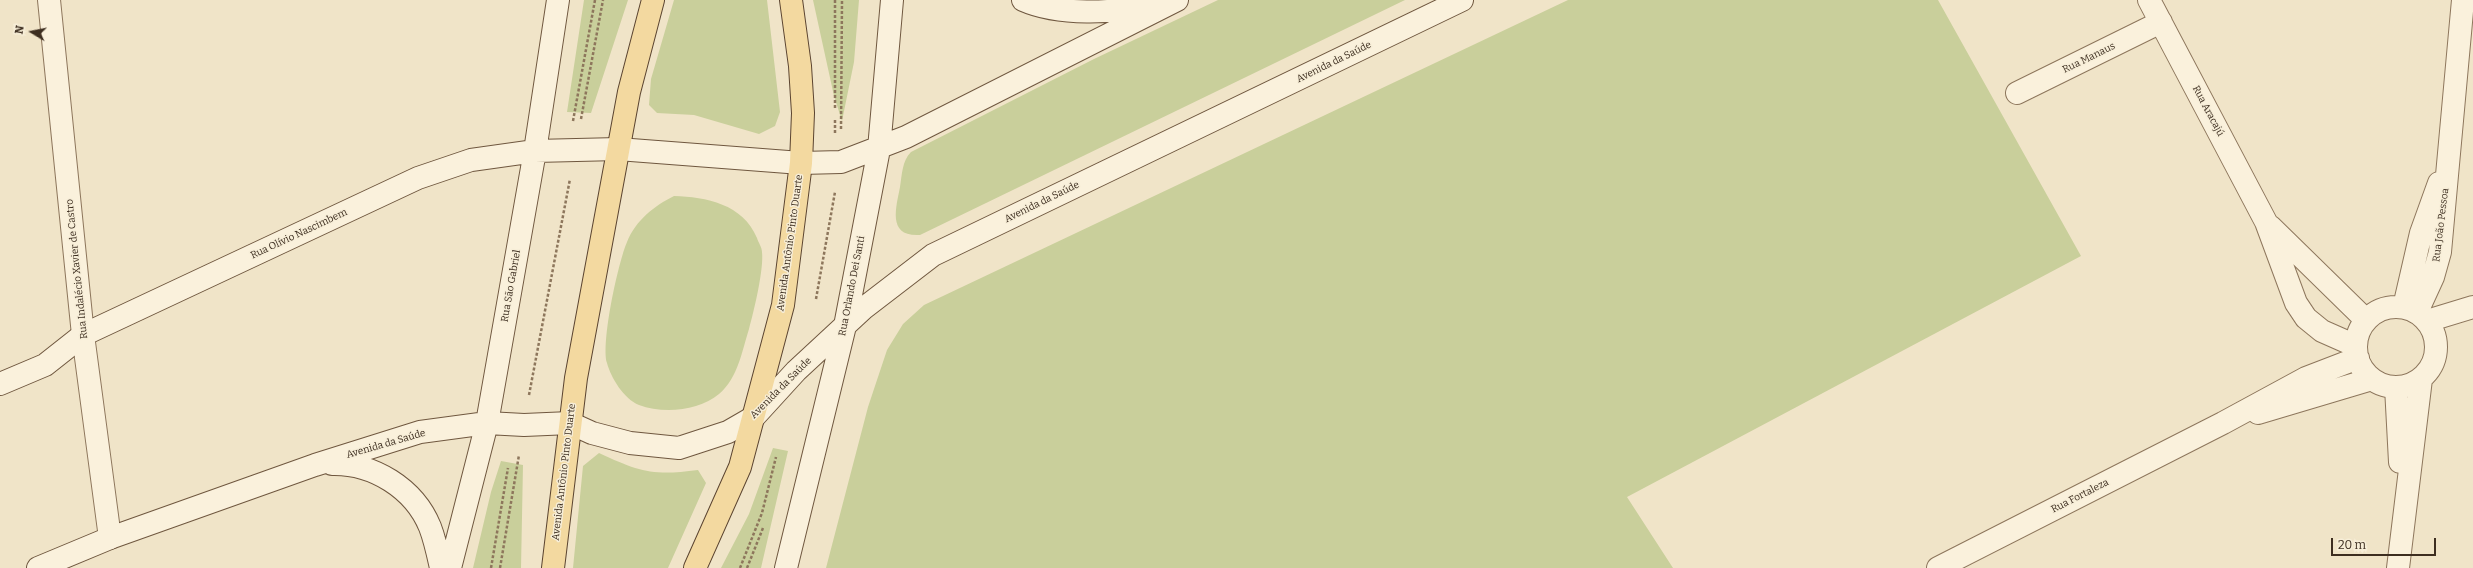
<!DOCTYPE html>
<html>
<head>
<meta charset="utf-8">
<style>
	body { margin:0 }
	#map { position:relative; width:2473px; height:568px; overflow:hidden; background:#f0e4c8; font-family:Bitter,serif }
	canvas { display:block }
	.north { position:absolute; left:12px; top:12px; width:40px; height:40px; -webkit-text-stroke:3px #f7eed8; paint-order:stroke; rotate:280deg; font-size:11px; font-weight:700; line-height:16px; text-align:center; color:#3d2e20 }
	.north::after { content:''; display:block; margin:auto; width:14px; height:18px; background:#3d2e20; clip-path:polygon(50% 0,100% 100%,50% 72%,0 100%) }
	.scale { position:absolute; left:2331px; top:538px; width:105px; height:18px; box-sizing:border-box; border:2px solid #3d2e20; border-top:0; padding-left:5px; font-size:12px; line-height:14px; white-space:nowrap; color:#3d2e20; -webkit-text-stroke:3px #f7eed8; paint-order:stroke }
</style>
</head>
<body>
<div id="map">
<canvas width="2473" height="568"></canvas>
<div class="north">N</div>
<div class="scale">20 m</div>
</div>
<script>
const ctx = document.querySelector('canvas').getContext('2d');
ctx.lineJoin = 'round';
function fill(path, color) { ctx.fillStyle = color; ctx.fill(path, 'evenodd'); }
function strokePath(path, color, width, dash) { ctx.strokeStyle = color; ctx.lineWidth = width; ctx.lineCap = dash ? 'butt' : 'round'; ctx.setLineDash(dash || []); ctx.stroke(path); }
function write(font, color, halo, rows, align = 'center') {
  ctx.font = font + ' Bitter,serif'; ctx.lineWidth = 3; ctx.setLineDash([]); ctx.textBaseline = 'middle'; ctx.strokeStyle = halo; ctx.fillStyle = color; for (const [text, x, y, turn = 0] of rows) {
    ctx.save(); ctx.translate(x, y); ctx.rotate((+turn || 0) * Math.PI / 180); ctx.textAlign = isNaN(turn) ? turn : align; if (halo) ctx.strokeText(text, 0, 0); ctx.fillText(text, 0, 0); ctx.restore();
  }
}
const green = new Path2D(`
	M584,0h44l-37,113 -24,-1z
	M674,0h93l13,112 -5,14 -16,8 -65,-19 -37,-2 -8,-8 2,-26z
	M813,0h46l-5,62 -12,59 -8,-25z
	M1218,0h187l-485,235c-33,2 -24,-27 -20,-48 2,-12 2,-26 11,-35l183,-93z
	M1568,0h370l143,256 -454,241 46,71h-847l42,-161 19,-57 16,-26 21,-19z
	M674,196c32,1 69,8 83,42 1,4 5,9 5,14 2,17 -8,59 -13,77 -7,22 -11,49 -30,65 -20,17 -56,20 -80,11 -15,-6 -28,-27 -32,-42 -6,-21 11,-100 20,-121 9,-22 27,-36 47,-46z
	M773,448l15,3 -27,117h-40l28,-54z
	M599,453c41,19 54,23 99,17l8,13 -38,85h-95l10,-102z
	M501,461l22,4 -2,103h-48l18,-76z`);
const path = new Path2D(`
	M835,0v109
	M581,119l22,-119
	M835,120v13
	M573,121l22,-121
	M841,129l1,-129
	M816,299l19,-107
	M529,395l41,-216
	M491,568l17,-100
	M500,568l19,-113
	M740,568l22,-55 14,-56
	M747,568l16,-40`);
const minor = new Path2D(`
	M49,0l34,335 27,203
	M2149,0l117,222 30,81 10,15 16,13 34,15
	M2017,93l144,-71
	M2271,227l95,93
	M2404,307l17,-74 18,-50
	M2356 347a40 40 0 1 1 80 0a40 40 0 1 1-80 0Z
	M2417,312l16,-35 7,-25 23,-252
	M2427,321l46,-14
	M2396,387l4,75
	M2258,413l114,-34
	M1938,568l285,-145 83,-45 52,-20
	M2398,568l23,-189`);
const secondary = new Path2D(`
	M1023,0c36,16 91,13 129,5
	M0,384l45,-19 38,-30 335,-157 53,-18 64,-9 83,-2 183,14 40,-1 65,-25 271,-137
	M332,464c41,-1 82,24 98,63 5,13 8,27 11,41
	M38,568l72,-30 205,-73 105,-33 67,-9 37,2 46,-2 22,10 38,10 49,5 49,-16 26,-15 42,-46 68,-63 69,-53 529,-255
	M450,568l37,-145 48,-272 23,-151
	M786,568l59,-242 34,-177 13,-149`);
const primary = new Path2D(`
	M553,568l23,-190 53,-286 24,-92
	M695,568l45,-101 43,-162 18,-142 2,-50 -3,-47 -9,-66`);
const streetNames = [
	["Rua Manaus",2089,58,-26],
	["Avenida da Saúde",1334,62,-26],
	["Rua Aracajú",2208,111,62],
	["Avenida da Saúde",1042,202,-26],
	["Rua João Pessoa",2441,225,-83],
	["Rua Olívio Nascimbem",299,234,-25],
	["Avenida Antônio Pinto Duarte",790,243,-82],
	["Rua Indalécio Xavier de Castro",77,269,-96],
	["Rua São Gabriel",511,286,-80],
	["Rua Orlando Dei Santi",852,286,-79],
	["Avenida da Saúde",781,388,-45],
	["Avenida da Saúde",386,444,-16],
	["Avenida Antônio Pinto Duarte",564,472,-83],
	["Rua Fortaleza",2080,496,-27]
];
fill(green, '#c9cf9b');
strokePath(minor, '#8d765c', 24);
strokePath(secondary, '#6f573f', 24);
strokePath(primary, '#5b4430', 24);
strokePath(path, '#8d765c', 2.5, [3, 2]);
strokePath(minor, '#faf1dc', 22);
strokePath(secondary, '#faf1dc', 22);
strokePath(primary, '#f3d9a0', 22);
write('10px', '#3d2e20', '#f7eed8', streetNames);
</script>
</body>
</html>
